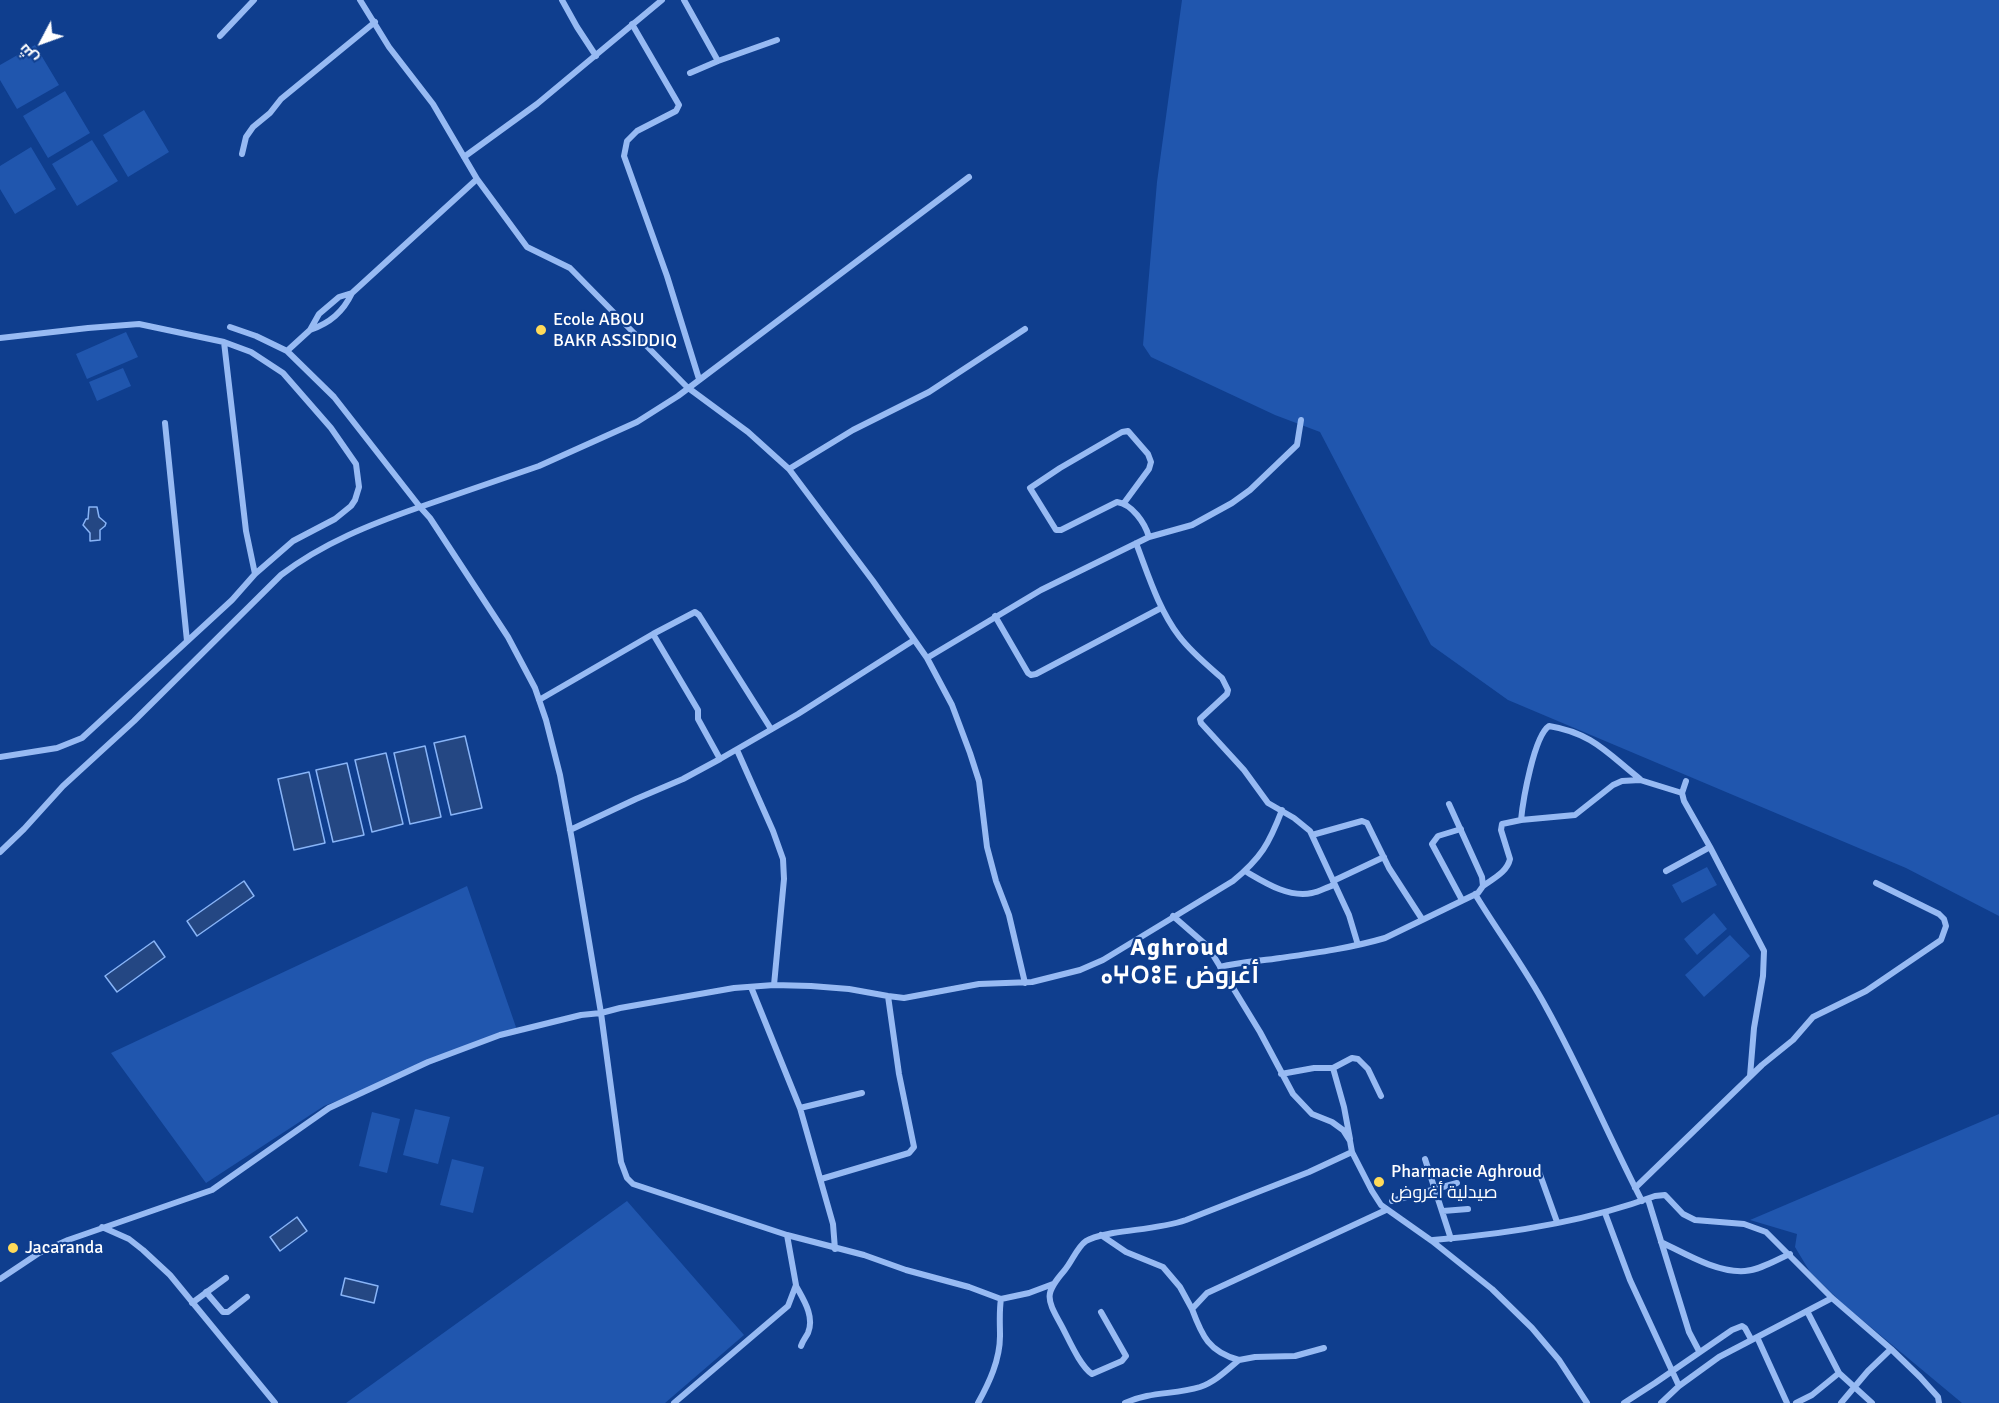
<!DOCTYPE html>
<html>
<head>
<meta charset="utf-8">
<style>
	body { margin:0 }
	#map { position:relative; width:1999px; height:1403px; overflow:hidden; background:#0f3e8e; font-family:Signika,Cairo,sans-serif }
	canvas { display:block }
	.north { position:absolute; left:12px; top:12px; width:60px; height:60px; -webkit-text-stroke:4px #0f3e8e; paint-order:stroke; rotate:229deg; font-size:16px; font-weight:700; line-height:24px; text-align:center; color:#fff }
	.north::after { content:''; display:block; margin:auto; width:21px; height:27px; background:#fff; clip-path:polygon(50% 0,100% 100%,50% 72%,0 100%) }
</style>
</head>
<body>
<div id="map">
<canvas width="1999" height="1403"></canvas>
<div class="north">ش</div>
</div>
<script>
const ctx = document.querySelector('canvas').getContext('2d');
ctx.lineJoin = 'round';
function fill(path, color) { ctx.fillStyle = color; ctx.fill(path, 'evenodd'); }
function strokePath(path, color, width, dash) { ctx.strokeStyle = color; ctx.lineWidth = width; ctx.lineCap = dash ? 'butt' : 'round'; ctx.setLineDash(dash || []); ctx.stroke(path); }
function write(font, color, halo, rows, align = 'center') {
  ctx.font = font + ' Signika,Cairo,"Noto Sans Tifinagh",sans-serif'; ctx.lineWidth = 4.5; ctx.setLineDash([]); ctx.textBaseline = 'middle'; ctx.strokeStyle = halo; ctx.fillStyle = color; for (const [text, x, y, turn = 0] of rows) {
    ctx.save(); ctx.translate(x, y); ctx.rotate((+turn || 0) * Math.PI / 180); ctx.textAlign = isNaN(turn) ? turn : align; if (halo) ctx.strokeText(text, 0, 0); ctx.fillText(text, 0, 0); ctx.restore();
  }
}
const green = new Path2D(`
	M1182,0h817v916l-93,-48 -398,-168 -77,-55 -111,-213 -45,-17 -124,-58 -8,-12 14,-163z
	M35,45l24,40 -42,24 -17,-29v-15z
	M65,91l25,42 -42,25 -25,-42z
	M144,110l25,42 -41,25 -25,-42z
	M92,140l26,41 -41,25 -25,-42z
	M31,147l25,42 -41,25 -15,-25v-23z
	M126,332l12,25 -51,22 -11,-25z
	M123,368l8,18 -34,15 -8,-19z
	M1707,867l10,18 -35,18 -10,-18z
	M467,886l50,144 -193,76 -118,77 -95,-130z
	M1714,913l13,16 -30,26 -13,-16z
	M1730,935l20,21 -46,41 -19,-22z
	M415,1109l35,8 -12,47 -35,-9z
	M372,1112l28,7 -13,54 -28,-7z
	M1999,1114v289h-37l-119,-99 -33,-32 -15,-25 2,-13 -47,-14z
	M452,1159l32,8 -11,46 -33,-8z
	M627,1201l117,134 -79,68h-319z`);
const water = new Path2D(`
	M89,507h8l2,10 7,6 -1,3 -5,4v10l-10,1v-8l-7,-8 3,-6h2z
	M465,736l17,72 -31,7 -17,-72z
	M425,746l16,71 -31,7 -16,-71z
	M386,753l17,71 -31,8 -17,-72z
	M347,763l17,72 -31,7 -17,-72z
	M309,772l16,71 -31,7 -16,-71z
	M244,881l10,15 -57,40 -10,-15z
	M154,941l11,16 -48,35 -12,-16z
	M297,1217l10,14 -27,20 -10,-14z
	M345,1278l33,8 -4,17 -33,-8z`);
const minor = new Path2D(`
	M562,0l15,27 19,29
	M684,0l34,61
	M632,24l47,81 -3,6 -39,20 -10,10 -3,15 43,120 32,103
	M220,36l34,-36
	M690,73l28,-12 59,-21
	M242,154l4,-17 7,-10 17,-14 11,-14 94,-77
	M464,157l73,-53 125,-104
	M969,177l-291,219 -41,26 -98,44 -119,41 10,11 78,119 27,51 11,32 14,55 12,65 29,173 20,149 6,16 6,6 154,51 77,20 42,15 63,17 32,12 28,-6 24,-9
	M477,179l50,68 43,21 117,119 61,45 41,37 84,112 54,77 25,47 18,48 9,28 8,66 9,34 13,34 16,68
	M310,330c20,-7 33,-18 42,-37l125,-114 -44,-75 -44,-57 -29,-47
	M0,338l88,-10 51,-4 85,18 27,10 32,21 48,55 25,36 3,23 -4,13 -4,6 -16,13 -42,22 -38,33 -23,26 -150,138 -25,10 -57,9
	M224,342l22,189 9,43
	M287,351l23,-21 9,-16 20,-17 13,-4
	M165,423l22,218
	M789,469l64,-39 76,-38 96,-63
	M1124,503l25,-34 2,-7 -3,-8 -20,-23 -6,1 -62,36 -30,20 26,42h5l56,-28c15,2 28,21 32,35
	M1136,543c12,31 22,65 43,93 12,16 28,29 43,42l6,12 -1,4 -27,25 1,4 43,47 24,33 26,15 16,13 39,84 9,30
	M995,616l33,57 3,2 5,-1 125,-66
	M653,634l45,76v9l22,40
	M927,658l114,-68 108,-53 43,-12 40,-22 18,-13 47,-45 4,-25
	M539,700l114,-66 42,-22 4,3 72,114
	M737,750l36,81 10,28 1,20 -10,106
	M1686,781l-4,12 2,8 26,46 54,104 -1,25 -9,52 -4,48
	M1521,820c2,-20 13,-84 28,-94 43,7 58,27 91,53
	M1461,829l-23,7 -6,8 30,56
	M570,830l66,-31 47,-20 37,-20 78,-45 116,-74
	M1312,835l50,-14 5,2 22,45 33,51
	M0,852l24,-23 39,-43 71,-65 147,-146c42,-32 90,-51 139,-68l-86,-110 -47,-46 -31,-15 -26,-9
	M1245,871c19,11 43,27 67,22 7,-1 15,-6 22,-8
	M1666,871l44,-24
	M1333,881l51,-24
	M1483,886c11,-8 24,-14 27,-27l-9,-29 1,-6 19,-4 54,-5 38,-30 9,-4 18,-1 42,13
	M1475,894c23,38 50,74 71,113 35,63 63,130 96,194
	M1173,916l31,27 9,12 47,77 33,62 19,20 20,8 11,8 7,11 2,11 20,39 9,14 51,36 60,48 40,39 27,32 28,43
	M1220,967c20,-5 40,-6 60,-9 35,-5 71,-10 105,-20l93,-45 5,-7 -1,-9 -33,-73
	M751,987l49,121 33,116 2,25
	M1333,1068l19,-10 6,1 10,10 13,27
	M1281,1074l33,-6h19l11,39 6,32
	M800,1108l62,-15
	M1425,1159l26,80
	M1538,1169l19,53
	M821,1179l88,-26 5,-6 -15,-73 -11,-78
	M1635,1188l127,-123 31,-25 20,-23 53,-26 75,-51 5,-14 -2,-7 -5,-5 -63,-31
	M1648,1199l41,133 10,19
	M1392,1201l65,-18
	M1443,1211l25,-2
	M1605,1213l25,67 49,106
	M102,1227l27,12 14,11 27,25 105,128
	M1101,1235l25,17 37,15 17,20 12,22
	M1433,1240c74,-6 152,-18 222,-44l10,-1 18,19 12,6 49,4 22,8 66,66 59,51 29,28 18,20 1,6
	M1661,1242c25,12 56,31 84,29 15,-1 31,-11 45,-17
	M0,1279l39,-26 29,-13 144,-50 117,-82 99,-46 72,-27 81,-20 20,-2 19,-5 114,-20 40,-3 37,1 38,3 39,7 16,2 75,-14 53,-2 48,-12 23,-10 130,-79c28,-23 36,-37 49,-71
	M796,1286c7,13 19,30 12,47 -2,4 -5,7 -7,13
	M206,1292l17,20h5l19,-15
	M192,1303l34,-25
	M1807,1311l32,62 33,30
	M1101,1312l25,44 -4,5 -30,13c-13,-9 -24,-37 -32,-51 -14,-25 -15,-30 4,-52 8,-9 13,-24 22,-30 8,-5 18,-6 27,-8 24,-4 50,-5 73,-13l123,-48 43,-20
	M1757,1337l30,66
	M1239,1360l16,-3 40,-1 29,-8
	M674,1403l114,-97 8,-21 -9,-50
	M978,1403c11,-20 22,-43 22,-67 0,-13 -1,-25 1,-37
	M1125,1403c26,-12 49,-8 75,-16 15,-5 27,-17 39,-27 -30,-8 -37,-24 -47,-51l15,-16 179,-83
	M1624,1403l31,-20 77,-53 10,-4 3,2 6,11
	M1661,1403l18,-17 40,-29 113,-59
	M1796,1403l16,-8 27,-22
	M1841,1403l27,-32 23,-22`);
const markers = [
	[541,330,6,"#ffda59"],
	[1379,1182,6,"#ffda59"],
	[13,1248,6,"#ffda59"]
];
const poiNames = [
	["Ecole ABOU",553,320],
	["BAKR ASSIDDIQ",553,341],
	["Pharmacie Aghroud",1391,1172],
	["صيدلية أغروض",1391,1193],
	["Jacaranda",25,1248]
];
const districtNames = [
	["Aghroud",1180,949],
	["ⴰⵖⵔⵓⴹ أغروض",1180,977]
];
fill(green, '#2056ae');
fill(water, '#244783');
strokePath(water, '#88b4f7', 1.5);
strokePath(minor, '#97baf3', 6);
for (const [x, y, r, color] of markers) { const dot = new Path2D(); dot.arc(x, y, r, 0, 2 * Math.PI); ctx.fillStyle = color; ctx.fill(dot); strokePath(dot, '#0f3e8e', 2); }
write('18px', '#fff', '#0f3e8e', poiNames, 'left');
ctx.letterSpacing = '1.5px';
write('bold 24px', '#fff', '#0f3e8e', districtNames);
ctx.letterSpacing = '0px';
</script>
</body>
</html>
